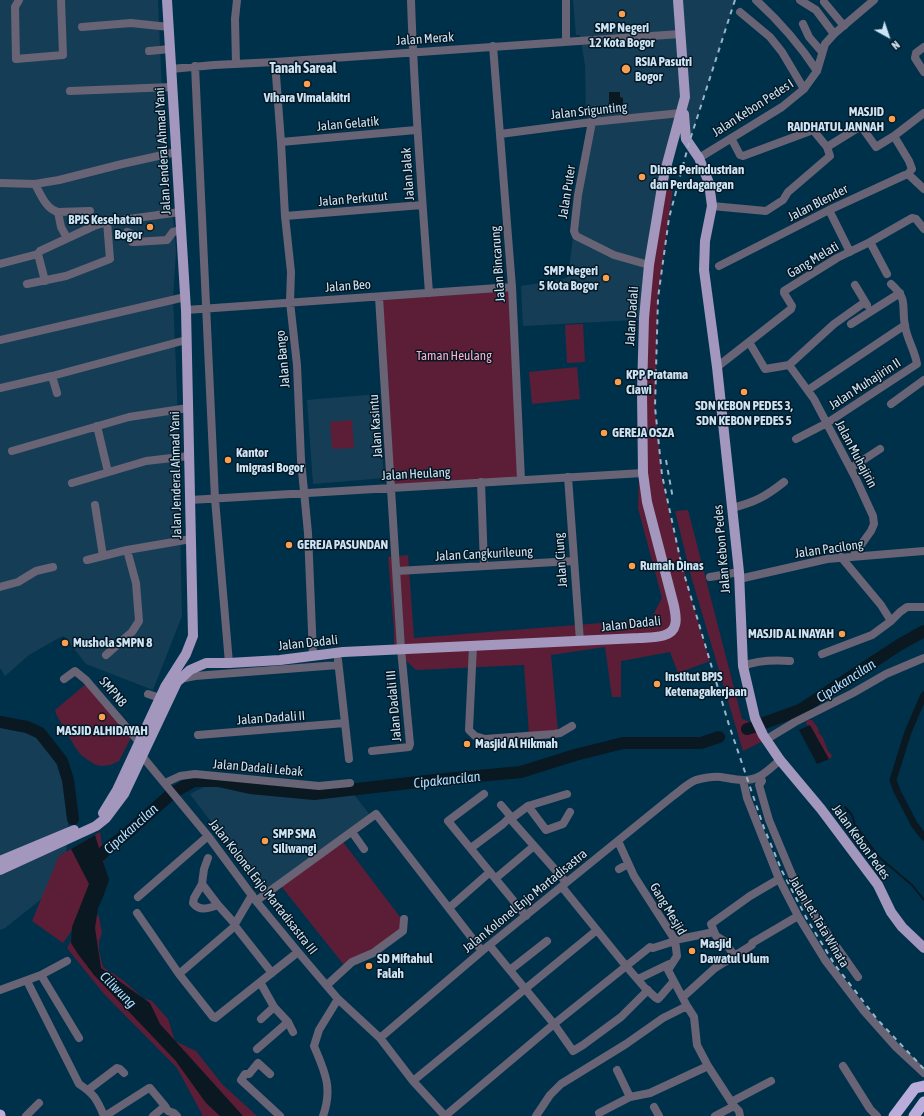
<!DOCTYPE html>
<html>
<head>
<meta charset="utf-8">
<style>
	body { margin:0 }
	#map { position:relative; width:924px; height:1116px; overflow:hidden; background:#00314b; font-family:"Asap Condensed",sans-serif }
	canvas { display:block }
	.north { position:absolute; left:868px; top:16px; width:40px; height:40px; -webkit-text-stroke:3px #051723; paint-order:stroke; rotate:140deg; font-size:11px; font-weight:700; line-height:16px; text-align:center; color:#cde4f5 }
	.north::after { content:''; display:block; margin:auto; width:14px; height:18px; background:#cde4f5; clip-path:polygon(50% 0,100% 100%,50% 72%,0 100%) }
</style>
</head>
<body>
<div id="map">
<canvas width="924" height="1116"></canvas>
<div class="north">N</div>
</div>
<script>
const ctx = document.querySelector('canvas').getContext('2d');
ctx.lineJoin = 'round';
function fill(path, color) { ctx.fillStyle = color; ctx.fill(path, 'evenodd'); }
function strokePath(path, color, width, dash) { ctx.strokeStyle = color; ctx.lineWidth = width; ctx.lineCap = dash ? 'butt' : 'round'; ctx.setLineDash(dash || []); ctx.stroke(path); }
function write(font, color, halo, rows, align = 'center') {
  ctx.font = font + ' "Asap Condensed",sans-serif'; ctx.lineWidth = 3; ctx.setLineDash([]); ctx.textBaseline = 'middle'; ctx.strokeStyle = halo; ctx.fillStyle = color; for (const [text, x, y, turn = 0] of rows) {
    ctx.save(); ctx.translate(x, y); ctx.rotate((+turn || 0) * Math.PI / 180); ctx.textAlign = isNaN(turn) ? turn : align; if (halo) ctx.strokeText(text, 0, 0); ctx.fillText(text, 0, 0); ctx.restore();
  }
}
const built = new Path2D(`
	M0,0h158l5,118 13,132 -3,47 4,96 5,223 -29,74 -67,-26 -22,-28 -7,3 -28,16 -24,21 -5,-8z
	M573,0h162l-46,143 -8,-5 -5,2 -4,4 -28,177 -10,-1 -111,6 -2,-40 39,-6 8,-3 6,-46 17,-108 -5,-10 -1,-48 -5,-30h-4z
	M378,394l6,84 -71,6 -6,-84z
	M0,726h13l28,13 23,36 5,31 -3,50 -22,41 -39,31 -5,2z
	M206,786l108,9 38,-3 18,23 -55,40 -45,-61 45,61 -53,39 -22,-34 -50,-66z`);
const green = new Path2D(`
	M673,189l-15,109 -3,109 7,71 9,42 21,81 18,60 -32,12 -8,-21 -49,9v36h-9l-7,-50 -54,8 7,77 -29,2 -5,-69 -108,5 -22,-21v-19l-6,-73 20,-2 6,83 237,-19 11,-21 -24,-90 6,-187 18,-131z
	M512,287l9,193 -133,8 -9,-191z
	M583,324l2,38 -18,1 -2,-38z
	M577,367l3,32 -48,5 -3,-32z
	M352,420l2,28 -22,1 -2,-27z
	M688,510l54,209 16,6 9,14 -24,12 -52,-175 -16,-65z
	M86,684l48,48 -15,29 -9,4 -9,1 -7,-2 -13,-9 -6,-8 -19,-33 -1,-4z
	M808,720h4l6,8 1,5c7,5 5,16 13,22l-1,3 -2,1 -3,-2 -20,-34v-1z
	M100,832l6,45 -14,25 -29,41 -31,-22 27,-65z
	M343,842l57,75c1,5 2,8 0,13 -5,10 -45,29 -56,35l-63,-79z
	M96,912l3,5 3,16 -3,8v10l4,16 21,14 20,18 7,1 17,19 7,22 21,10 26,33 35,32h-54l-26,-48 -73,-74 -37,-46 18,-33z`);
const water = new Path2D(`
	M609,92h11v5l3,1v11h-14z
	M810,725l19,34 -12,5 -18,-34z
	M95,835l14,45 -6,17 -5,11 -3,20 6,40 49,35 10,21 83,92h-23l-14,-13 -31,-43 -81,-85 -16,-21 -7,-11 1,-16 17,-43 -18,-35z`);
const stream = new Path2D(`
	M800,710l1,6
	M845,807l7,8 3,10 24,32 33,28 12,15`);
const canal = new Path2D(`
	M924,695l-16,37 -15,48 4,11 17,33 10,13`);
const river = new Path2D(`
	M0,722l27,5 13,6 22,28 6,19 5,39
	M764,723l36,-13 99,-65 25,-14
	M747,729l7,-2
	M174,792l20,-11h24l32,7 64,6 121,-14 86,-8 54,-17 48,-12h78l18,-6
	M92,863l16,-15 17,-13 45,-40`);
const minor = new Path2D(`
	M19,0l-4,7 1,52 47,-4 -2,-55
	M411,0c3,98 11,195 18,293
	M566,0v42
	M756,0c23,21 44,45 61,71
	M800,0l16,10 18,24
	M824,2l20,24
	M740,12l30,25 12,15 22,37
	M803,24l6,13 13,15
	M82,27l49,-4 38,4
	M493,46l19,241 9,193
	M924,47l-8,6 -1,5 9,14
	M149,51l21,-2
	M275,62l6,80 4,74 6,56 -1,30 7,63 4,95 7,73 5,122
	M236,64l-1,-45 2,-19
	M195,66l20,433 14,164
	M171,69l43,-4 61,-3 405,-28
	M70,91l102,-4
	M592,122l-14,73 -4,36 2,5 38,19 35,10
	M500,134l92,-12 89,-9
	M894,136l15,25 3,8 -4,5
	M731,138l9,17 3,1 70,-26 14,17
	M281,142l135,-12
	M699,158l83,-51 22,-18 13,-18 8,-27 9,-10 40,-34
	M0,183l35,1 24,-4 63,-16 54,-12
	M35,184c6,11 11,25 23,28l3,15 6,11
	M712,206l54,5 17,-11 5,-8 42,-36 -3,-9 34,-21 15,21 18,-11 30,-23
	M829,210l21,42
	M58,212l32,-1
	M285,216l137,-11
	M127,232l3,1 2,9h3l32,-2 6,-8 8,-2
	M870,242l17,32
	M38,254l7,27
	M0,264l38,-10 2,-3 54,-25 13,-4 73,-10
	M719,266l110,-56 76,-35 3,-1 16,15
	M27,284l39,-8 44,-17 -3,-37
	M855,285l12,20
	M186,310l326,-23
	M851,324l49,-31
	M0,340l185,-43
	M749,342l16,27 24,-4 45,-41 31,-22
	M789,365l25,34 42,80 17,37 1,8 -3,7 -18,25
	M717,367l74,-58 1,-3 -8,-13v-2l53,-33 33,-16 42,-24 4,1 8,10
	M52,376l5,17
	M0,388l52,-12 134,-36
	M808,390l97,-65
	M891,404l33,-24
	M97,426l11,46
	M796,439l31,-16 90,-59c-2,-13 -10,-25 -12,-38 -4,-20 4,-26 -14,-42
	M12,451l117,-34 59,-9
	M851,468l29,-19
	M568,477l12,164
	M481,482l3,84
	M72,483l74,-22 43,-5
	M190,500l453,-27
	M95,505l8,51
	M732,508c23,-6 33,-11 52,-26
	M87,560l40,-10 64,-11
	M397,571l176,-10
	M710,577l29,-5
	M739,579l88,-20 97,-8
	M0,587l18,-5 18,-11 17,-4
	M891,621l9,-9 7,-5h17
	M473,646l-4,84 6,6 10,3 69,-5 6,-1 12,-7
	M822,654l50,-19 19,-14 -10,-16 -40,-48
	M106,655l26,-23 7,-11 -3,-38 -9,-33
	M338,660l11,99
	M743,666c15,-6 31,-6 47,-5
	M64,679l11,-8 11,9 53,62 3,14 66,80 48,65 42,51 40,47 42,39 33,43 32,35
	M180,679l15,-3 143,-11
	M148,694l12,4
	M198,735l147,-12
	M767,739l28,-17 58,-29 33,-19 38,-16
	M372,751l37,-4 1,-3 -9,-95 -22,-352
	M760,776l2,5 -3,4 10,35 23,55 13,27 53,75
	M743,780l4,18 32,81 19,37 27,44 39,51 32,36 28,26
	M165,783l15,-7 15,-2 124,12 31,-3
	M484,794l-36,27 78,95
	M501,805l11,13 1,4 53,60
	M528,806l18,24 17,-6 7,-12
	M512,818l16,-12 39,-12
	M352,832l12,17
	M618,841l16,35 41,64 2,16 -9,14 19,36 7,11 3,28 11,21 26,40 5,5 1,5
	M471,848l32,-24 7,-7
	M208,858l-4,11 -2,15 16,21 17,19v2l37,47
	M619,869l9,-5
	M496,878l38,-32
	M202,884l-8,14 -1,5c7,9 16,5 25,2
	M562,887l64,79 19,22 11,10 2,1 2,-2 13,-15
	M138,897l70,-61
	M256,901l120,-87 106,137
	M449,908l41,-36
	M137,913l42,61 34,43 2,1 83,-66
	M235,924l17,-29
	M675,940l39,-8
	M490,946l64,78 19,27 10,-6 38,-28 27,-27
	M734,955l-10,-14 -8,-5 -5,-12 39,-28 29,-17
	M510,970l37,-29
	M179,974l56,-48
	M41,975l38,63
	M638,979l31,-15 2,1
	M27,981l52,103c15,10 18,15 25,32
	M260,982l14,25 -13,12
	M327,985l25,-23 21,-9 30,-22 1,-12
	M0,990l41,-15 26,-14
	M683,997l32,-29 37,-23v-2l46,-27
	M274,1007l14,15 5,10
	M380,1038l102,-87 191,-155c7,-5 15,-13 23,-16 8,-2 16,-4 25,-3 13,2 27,6 39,-1 7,-4 14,-11 20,-16
	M257,1049l31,-27
	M843,1066l27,43 7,7
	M617,1070l13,27
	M270,1074l-12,-11 -9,11h-4l-4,6 39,36
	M413,1081l184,-151
	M88,1090l29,-22 3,1 4,4
	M731,1102l40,-21
	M165,1106l3,5 6,2 3,3
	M654,1107l5,9
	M599,1113l31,-16 20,-4 58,-27
	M26,1116l13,-13
	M105,1116l44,-28h1l15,18 -12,10
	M323,1116c10,-28 2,-44 -9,-70l5,-16 19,-31
	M445,1116l109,-92 96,-77 3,1 22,-7
	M536,1116l14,-21 11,-11 65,-40 37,-26 24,-12
	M715,1116l19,-10`);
const major = new Path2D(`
	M684,114l2,25 13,19 10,25 3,23 -7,35 -1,29 13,97 22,205 4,94 12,52 8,17 17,25 41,49 57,76 13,27 11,15 22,21
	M103,813l14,-23 48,-103 21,-33 7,-18 -7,-326 -19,-310
	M0,861l74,-31
	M0,870l96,-44 10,-8 18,-24 53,-112 13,-12 16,-7h23l51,-3 63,-8 296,-14c11,-1 33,1 36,-13 2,-6 0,-13 -1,-19l-27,-104 -4,-29 -1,-81 2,-74 5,-53 15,-90 21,-78 -7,-97`);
const highway = new Path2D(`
	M0,1115v1
	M894,1116l21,-28 9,-2
	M914,1116l10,-14`);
const rail = new Path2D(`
	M735,0l-46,143 -20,75 -11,80 -3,109 7,68 20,92 47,158 35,103 18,43 26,50 27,44 42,54 47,50
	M666,460l7,39`);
const markers = [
	[622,14,4,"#fa9f4f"],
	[626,69,5,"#fa9f4f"],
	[307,84,4,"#fa9f4f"],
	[892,119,4,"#fa9f4f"],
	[642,177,4,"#fa9f4f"],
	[150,227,4,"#fa9f4f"],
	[606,278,4,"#fa9f4f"],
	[618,382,4,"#fa9f4f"],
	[744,392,4,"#fa9f4f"],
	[604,433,4,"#fa9f4f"],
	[228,460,4,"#fa9f4f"],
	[289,545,4,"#fa9f4f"],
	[632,566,4,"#fa9f4f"],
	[842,634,4,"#fa9f4f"],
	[65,643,4,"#fa9f4f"],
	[657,684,4,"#fa9f4f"],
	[102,717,4,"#fa9f4f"],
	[467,744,4,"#fa9f4f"],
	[265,841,4,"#fa9f4f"],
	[692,951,4,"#fa9f4f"],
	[369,966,4,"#fa9f4f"]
];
const poiNames = [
	["SMP Negeri",622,28,"center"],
	["12 Kota Bogor",622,43,"center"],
	["RSIA Pasutri",635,62],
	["Bogor",635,77],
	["Vihara Vimalakitri",307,98,"center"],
	["MASJID",884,112,"right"],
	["RAIDHATUL JANNAH",884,127,"right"],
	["Dinas Perindustrian",650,170],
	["dan Perdagangan",650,185],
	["BPJS Kesehatan",142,220,"right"],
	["Bogor",142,235,"right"],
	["SMP Negeri",598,271,"right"],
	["5 Kota Bogor",598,286,"right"],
	["KPP Pratama",626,375],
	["Ciawi",626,390],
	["SDN KEBON PEDES 3,",744,406,"center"],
	["SDN KEBON PEDES 5",744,421,"center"],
	["GEREJA OSZA",612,433],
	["Kantor",236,453],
	["Imigrasi Bogor",236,468],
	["GEREJA PASUNDAN",297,545],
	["Rumah Dinas",640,566],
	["MASJID AL INAYAH",834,634,"right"],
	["Mushola SMPN 8",73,643],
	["Institut BPJS",665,677],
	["Ketenagakerjaan",665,692],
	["MASJID ALHIDAYAH",102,731,"center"],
	["Masjid Al Hikmah",475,744],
	["SMP SMA",273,834],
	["Siliwangi",273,849],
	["Masjid",700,944],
	["Dawatul Ulum",700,959],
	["SD Miftahul",377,959],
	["Falah",377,974]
];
const streetNames = [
	["Jalan Merak",425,39,-4],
	["Jalan Kebon Pedes I",753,108,-33],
	["Jalan Srigunting",589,111,-6],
	["Jalan Gelatik",348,124,-5],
	["Jalan Jenderal Ahmad Yani",163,151,-93],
	["Jalan Jalak",408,174,-94],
	["Jalan Puter",567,192,-81],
	["Jalan Perkutut",353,199,-5],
	["Jalan Blender",818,203,-27],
	["Gang Melati",813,260,-31],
	["Jalan Bincarung",498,264,-94],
	["Jalan Beo",348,286,-4],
	["Jalan Dadali",632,316,-86],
	["Jalan Bango",283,359,-95],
	["Jalan Muhajirin II",865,384,-33],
	["Jalan Kasintu",376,426,-94],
	["Jalan Muhajirin",856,454,62],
	["Jalan Heulang",416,474,-3],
	["Jalan Jenderal Ahmad Yani",176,475,-91],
	["Jalan Kebon Pedes",722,549,-95],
	["Jalan Pacilong",829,549,-8],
	["Jalan Cangkurileung",484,554,-3],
	["Jalan Ciung",561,560,-94],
	["Jalan Dadali",631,624,-6],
	["Jalan Dadali",308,643,-6],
	["SMPN8",113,692,50],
	["Jalan Dadali III",394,706,-95],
	["Jalan Dadali II",271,718,-4],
	["Jalan Dadali Lebak",258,768,5],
	["Jalan Kebon Pedes",861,842,54],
	["Jalan Kolonel Enjo Martadisastra III",263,887,52],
	["Jalan Kolonel Enjo Martadisastra",525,901,-39],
	["Gang Mesjid",668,909,59],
	["Jalan Let. Tata Winata",819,922,59]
];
const parkNames = [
	["Taman Heulang",454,356]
];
const neighbourhoodNames = [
	["Tanah Sareal",303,69]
];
const waterNames = [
	["Cipakancilan",846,681,-33],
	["Cipakancilan",447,780,-6],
	["Cipakancilan",131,829,-42],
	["Ciliwung",118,990,45]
];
fill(built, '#153e56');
fill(green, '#5c1e36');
fill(water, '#0a1821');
strokePath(stream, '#0a1821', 2);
strokePath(canal, '#0a1821', 7);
strokePath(river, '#0a1821', 12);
strokePath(minor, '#696376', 8);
strokePath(major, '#a397be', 10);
strokePath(highway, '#baacdb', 11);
strokePath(rail, '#98b5c9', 2, [5, 5]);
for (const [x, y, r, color] of markers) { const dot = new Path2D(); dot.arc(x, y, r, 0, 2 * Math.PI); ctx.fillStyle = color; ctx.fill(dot); strokePath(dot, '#051723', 1.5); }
write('bold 13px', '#cde4f5', '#051723', poiNames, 'left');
write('13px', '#cde4f5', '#051723', streetNames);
write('13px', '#feafc7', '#051723', parkNames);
write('bold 14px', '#cde4f5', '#051723', neighbourhoodNames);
write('italic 14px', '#b2dfff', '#051723', waterNames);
</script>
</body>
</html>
